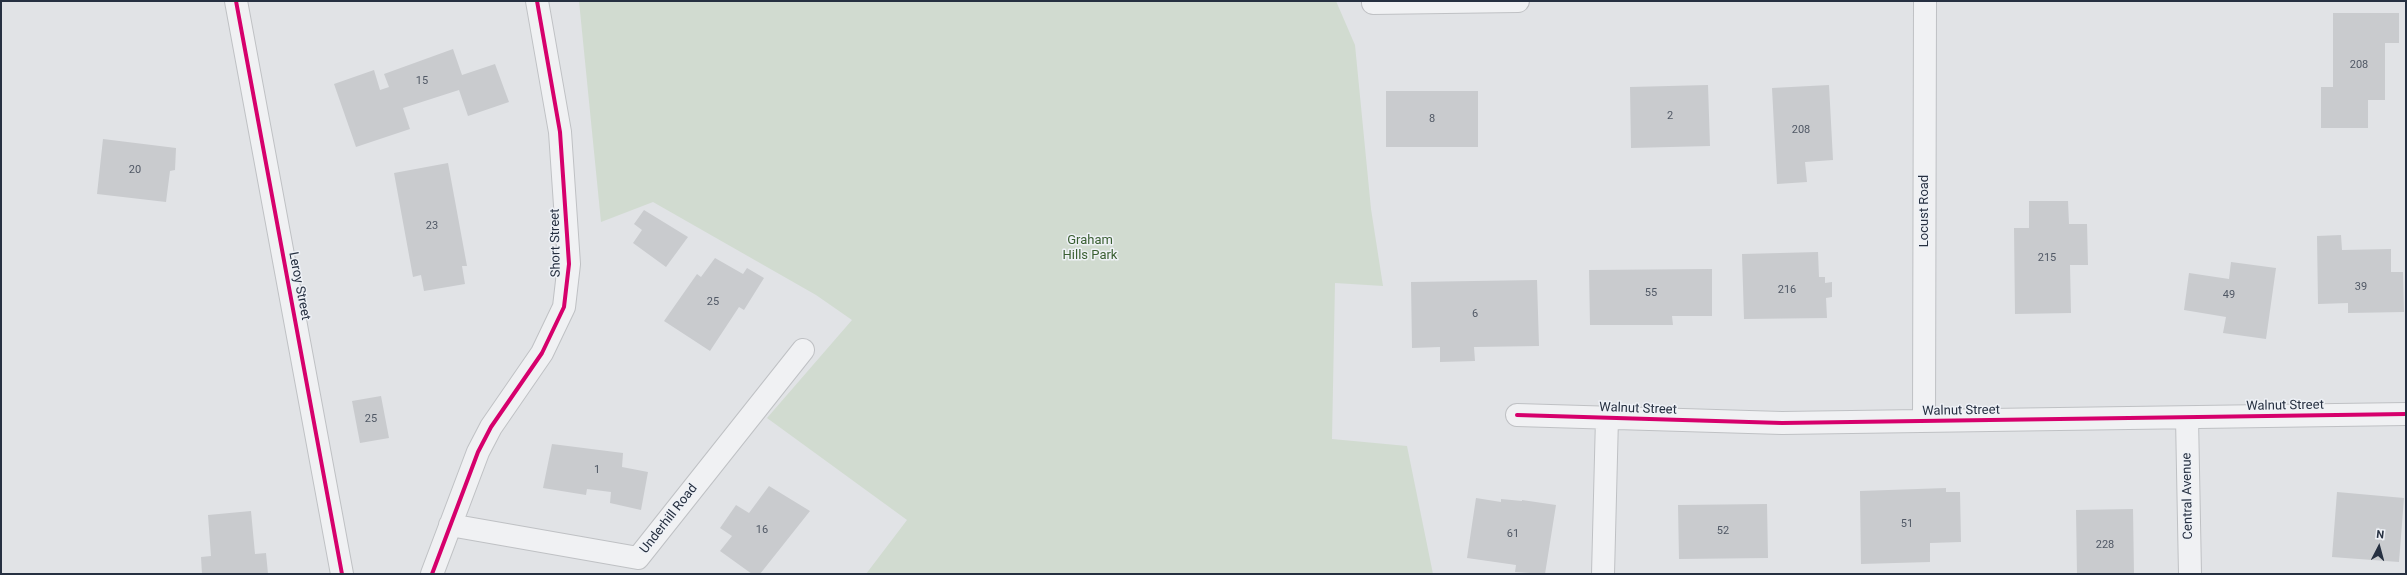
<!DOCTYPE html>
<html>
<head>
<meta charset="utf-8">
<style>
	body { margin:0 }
	#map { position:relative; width:2407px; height:575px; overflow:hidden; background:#e1e3e6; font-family:Roboto,sans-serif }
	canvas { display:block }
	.frame { position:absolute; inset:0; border:2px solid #263041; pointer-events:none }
	.north { position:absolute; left:2359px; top:527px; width:40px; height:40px; -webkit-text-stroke:3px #eef1f6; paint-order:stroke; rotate:6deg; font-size:11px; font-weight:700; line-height:16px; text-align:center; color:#263041 }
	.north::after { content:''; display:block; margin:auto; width:14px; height:18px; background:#263041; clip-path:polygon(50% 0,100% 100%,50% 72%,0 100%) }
</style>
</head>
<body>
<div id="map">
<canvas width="2407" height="575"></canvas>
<div class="frame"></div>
<div class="north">N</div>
</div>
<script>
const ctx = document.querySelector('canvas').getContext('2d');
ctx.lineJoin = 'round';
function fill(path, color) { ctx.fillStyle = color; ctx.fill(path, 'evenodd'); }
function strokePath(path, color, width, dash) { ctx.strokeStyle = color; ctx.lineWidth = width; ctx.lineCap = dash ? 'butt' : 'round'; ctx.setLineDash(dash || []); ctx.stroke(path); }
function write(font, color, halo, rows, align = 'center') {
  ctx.font = font + ' Roboto,sans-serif'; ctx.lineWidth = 3; ctx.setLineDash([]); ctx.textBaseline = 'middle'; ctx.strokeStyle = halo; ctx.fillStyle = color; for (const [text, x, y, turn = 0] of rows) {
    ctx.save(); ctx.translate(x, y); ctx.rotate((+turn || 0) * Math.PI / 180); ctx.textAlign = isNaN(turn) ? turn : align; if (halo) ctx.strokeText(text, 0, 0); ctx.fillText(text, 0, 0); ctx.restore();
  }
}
const green = new Path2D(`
	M579,1h757l19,44 16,164 12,77 -48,-3 -3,156 75,7 26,128h-567l41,-54 -140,-102 85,-98 -36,-25 -163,-93 -52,20z`);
const building = new Path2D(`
	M2333,13h66v30h-14v57h-17v28h-47v-41h12z
	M453,49l9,26 33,-11 14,38 -41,14 -9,-26 -56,18 7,21 -54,18 -22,-63 40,-14 6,20 9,-3 -5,-13z
	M1708,85l2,61 -79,2 -1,-61z
	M1829,85l4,75 -28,2 2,20 -30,2 -5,-96z
	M1386,91h92v56h-92z
	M103,139l73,9 -1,22 -5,1 -4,31 -69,-8z
	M448,163l19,103h-5l3,18 -41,7 -3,-16 -8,2 -19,-104z
	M2029,201h39l1,23h18l1,41h-18l1,48 -56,1 -1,-86h15z
	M644,210l44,27 -22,30 -33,-24 9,-13 -8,-6z
	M2341,235l1,15 49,-1v23h12l1,40 -56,1v-10l-30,1 -1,-68z
	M1818,252l1,25h6v6l7,-1v15l-6,1 1,20 -83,1 -2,-65z
	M715,258l28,16 4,-6 17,10 -20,32 -5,-3 -29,44 -46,-30 33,-47 4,3z
	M2231,262l45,6 -10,71 -43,-6 3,-16 -42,-7 5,-37 40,6z
	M1712,269v47h-40l1,9h-83l-1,-55z
	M1537,280l2,66 -65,1 1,14 -35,1v-15l-28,1 -1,-66z
	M381,396l8,42 -29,5 -8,-42z
	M552,444l71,9 -1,14 26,5 -7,38 -31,-7 1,-11 -24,-3 -1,6 -43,-7z
	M769,486l41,25 -50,63h-8l-32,-23 12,-15 -12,-8 16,-23 13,8z
	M1946,488v4h14l1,50 -31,1v19l-69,2 -1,-73z
	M2337,492l67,6 -5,64 -67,-5z
	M1476,498l25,4v-3l21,2v-1l34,5 -11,69 -30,-2 1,-7 -49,-7z
	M1767,504l1,54 -89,1 -1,-54z
	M2133,509l1,65h-57l-1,-64z
	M251,511l4,43 11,-1 2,21h-66l-1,-17 10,-1 -3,-41z`);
const street = new Path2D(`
	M236,1l106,573
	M1373,3l145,-2
	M1517,415l265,8 624,-9
	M2187,418l3,156
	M1924,421l1,-420
	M450,525l188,33 165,-208
	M432,574l46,-122 13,-25 51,-74 22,-46 5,-43 -9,-132 -23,-131
	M1603,574l4,-156`);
const cycleway = new Path2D(`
	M236,1l106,573
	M1517,415l265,8 624,-9
	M432,574l46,-122 13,-25 51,-74 22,-46 5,-43 -9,-132 -23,-131`);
const numberNames = [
	["208",2359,65],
	["15",422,81],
	["2",1670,116],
	["8",1432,119],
	["208",1801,130],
	["20",135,170],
	["23",432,226],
	["215",2047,258],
	["39",2361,287],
	["216",1787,290],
	["55",1651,293],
	["49",2229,295],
	["25",713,302],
	["6",1475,314],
	["25",371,419],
	["1",597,470],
	["51",1907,524],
	["16",762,530],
	["52",1723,531],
	["61",1513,534],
	["228",2105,545]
];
const streetNames = [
	["Locust Road",1925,211,-90],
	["Short Street",556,243,-91],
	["Leroy Street",299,286,79],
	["Walnut Street",2285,406,-1],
	["Walnut Street",1638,409,2],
	["Walnut Street",1961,411,-1],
	["Central Avenue",2188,496,-91],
	["Underhill Road",669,519,-52]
];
const parkNames = [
	["Graham",1090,241],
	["Hills Park",1090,256]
];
fill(green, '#d1dbd0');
fill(building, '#c9cbce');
strokePath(street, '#bfc1c4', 24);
strokePath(street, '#f0f1f3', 22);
strokePath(cycleway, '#d6006c', 4);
write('11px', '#505865', null, numberNames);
write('13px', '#263041', '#eef1f6', streetNames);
write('13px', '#3a5f32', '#eef1f6', parkNames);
</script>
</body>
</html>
